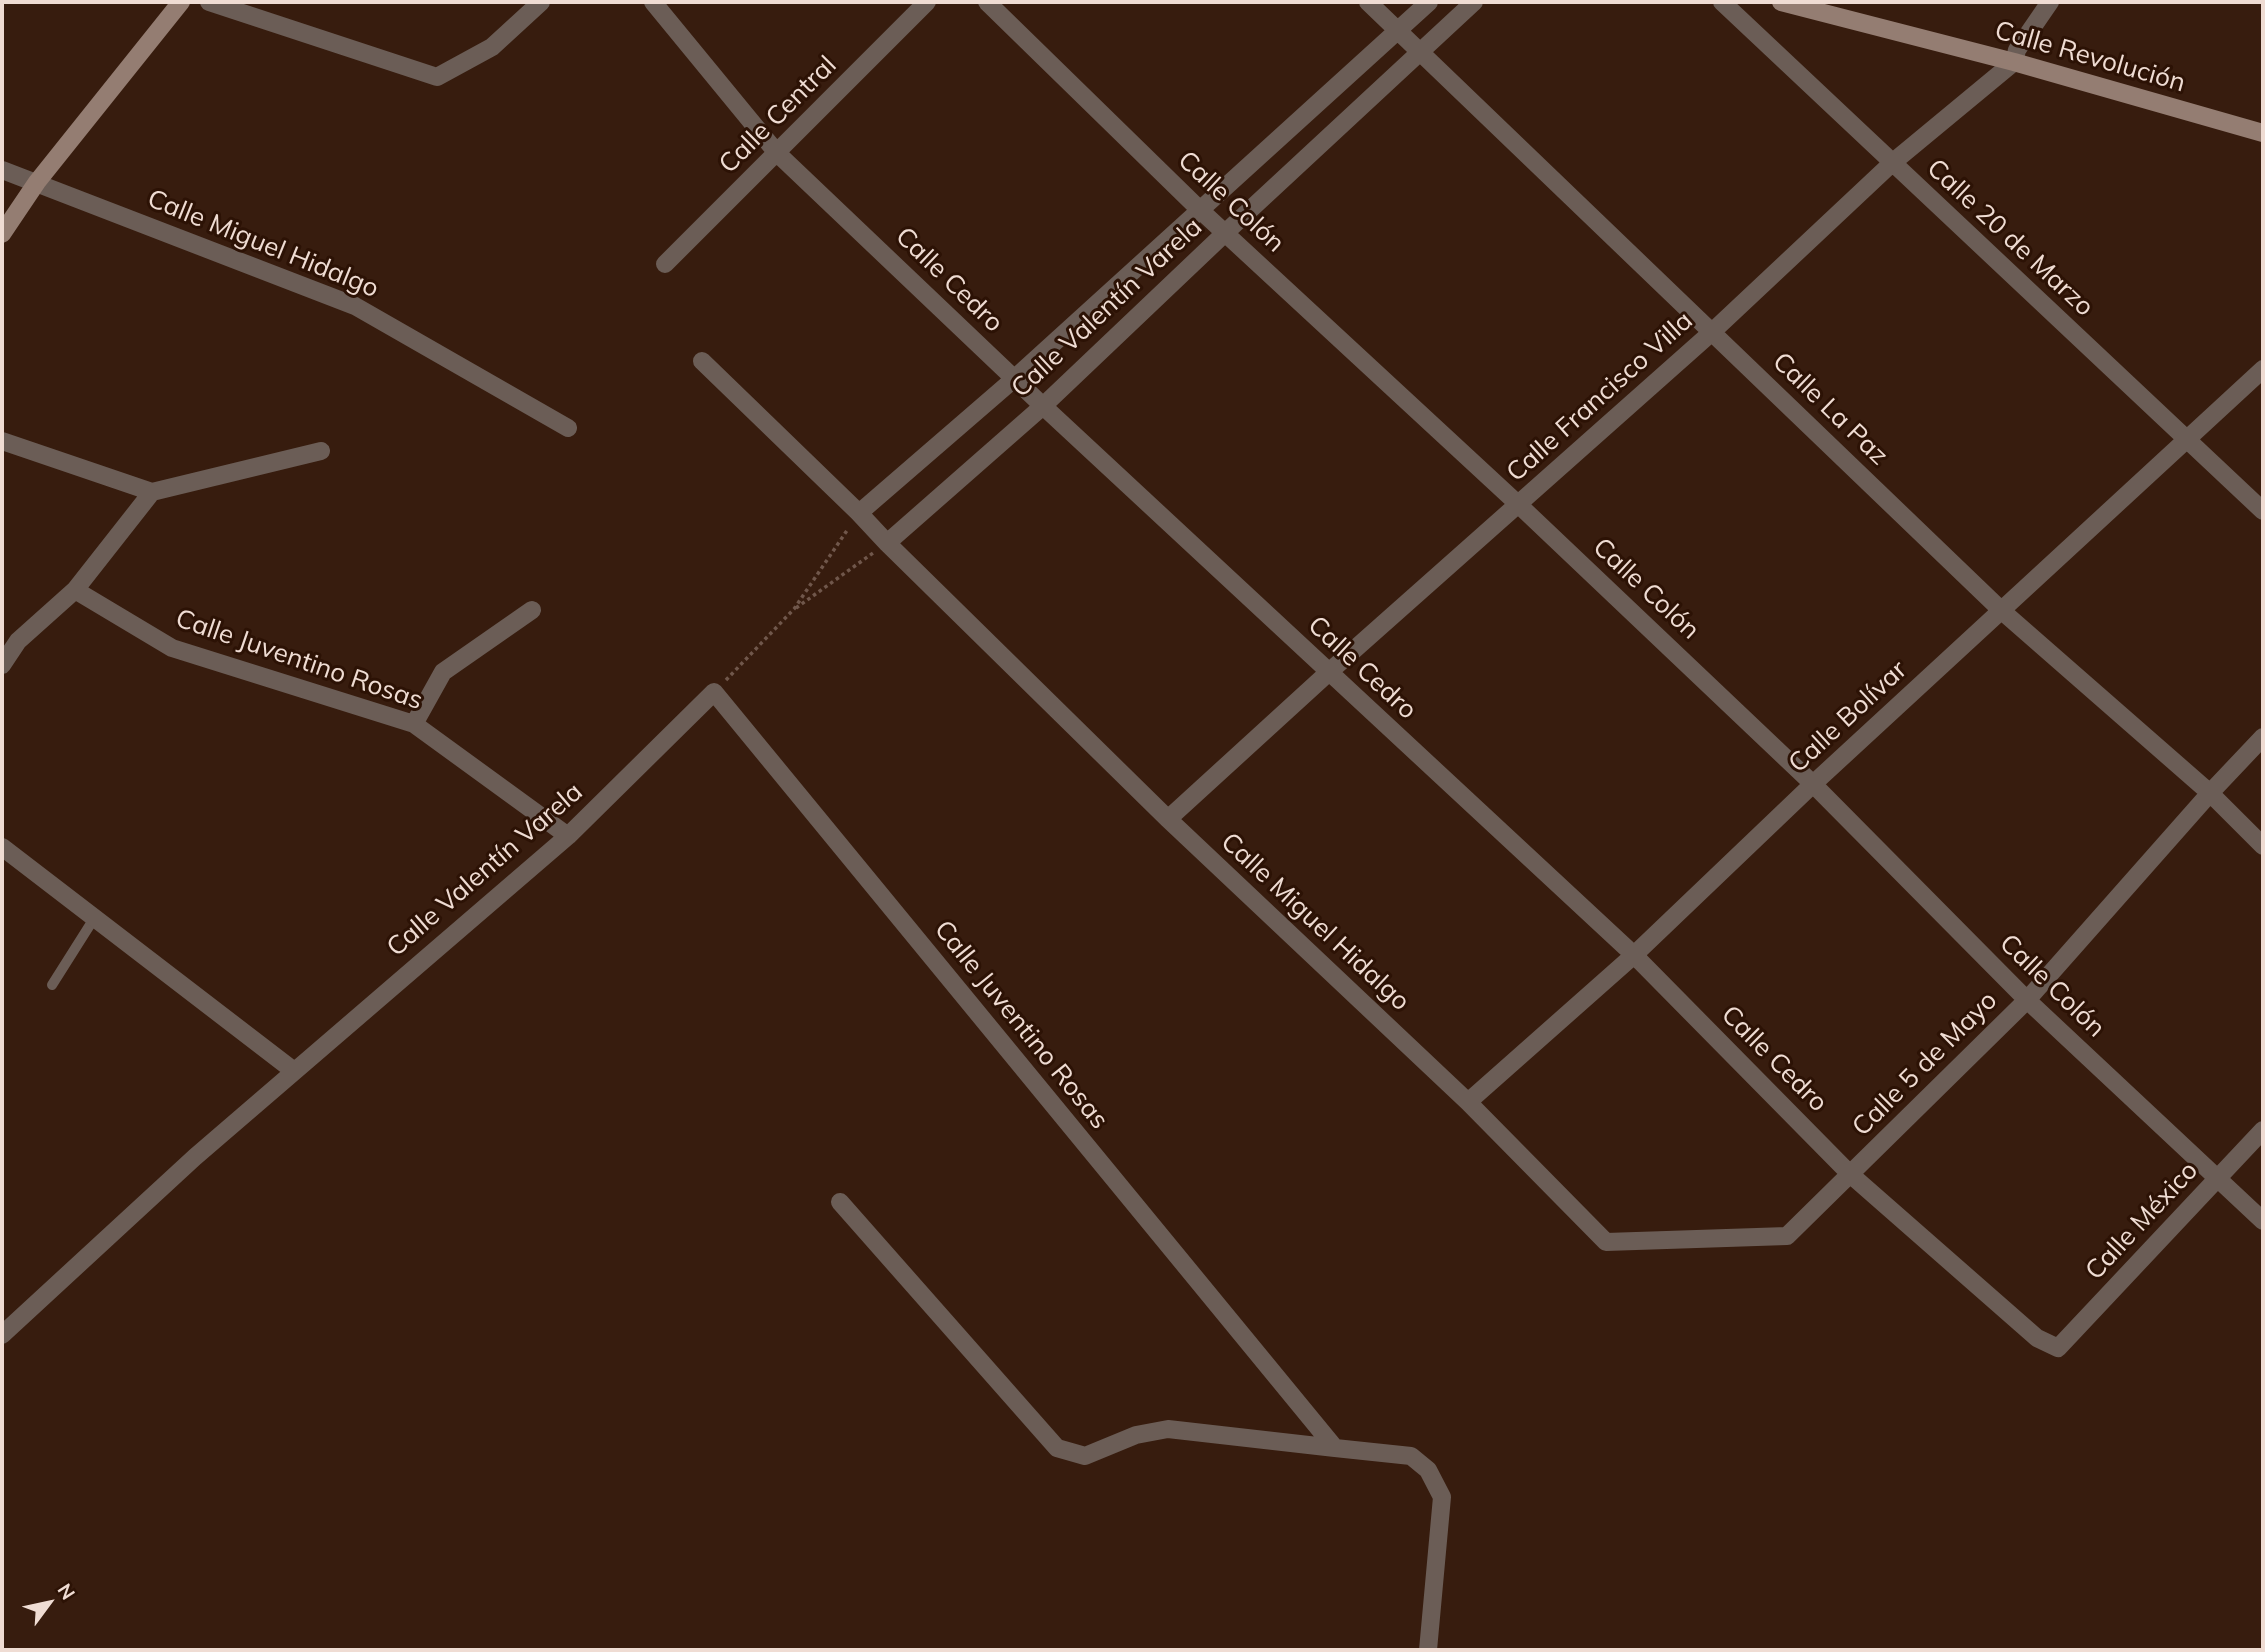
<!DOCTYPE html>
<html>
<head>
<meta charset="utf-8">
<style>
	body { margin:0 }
	#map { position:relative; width:2265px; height:1652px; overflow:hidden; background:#371c0e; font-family:Mulish,sans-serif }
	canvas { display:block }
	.frame { position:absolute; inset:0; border:4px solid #efdcd3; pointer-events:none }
	.north { position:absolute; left:14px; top:1568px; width:70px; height:70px; -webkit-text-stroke:5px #2c1205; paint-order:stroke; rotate:57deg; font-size:19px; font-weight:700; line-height:28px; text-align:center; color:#efdcd3 }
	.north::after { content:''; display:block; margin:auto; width:24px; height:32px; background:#efdcd3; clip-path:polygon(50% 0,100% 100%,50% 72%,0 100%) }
</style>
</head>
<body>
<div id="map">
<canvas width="2265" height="1652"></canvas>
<div class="frame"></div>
<div class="north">N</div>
</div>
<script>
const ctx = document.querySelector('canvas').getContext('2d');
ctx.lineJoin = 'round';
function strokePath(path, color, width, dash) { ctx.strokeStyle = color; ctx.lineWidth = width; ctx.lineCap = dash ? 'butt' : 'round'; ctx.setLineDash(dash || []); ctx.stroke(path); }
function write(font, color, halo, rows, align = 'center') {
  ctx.font = font + ' Mulish,sans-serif'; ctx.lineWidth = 6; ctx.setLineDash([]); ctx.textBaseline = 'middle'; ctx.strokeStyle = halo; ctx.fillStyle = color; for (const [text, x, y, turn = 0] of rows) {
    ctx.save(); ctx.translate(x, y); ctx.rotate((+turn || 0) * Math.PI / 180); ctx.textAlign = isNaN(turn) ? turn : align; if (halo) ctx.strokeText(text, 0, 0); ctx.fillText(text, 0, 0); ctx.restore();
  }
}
const path = new Path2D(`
	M796,608l77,-55
	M726,680l68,-71 54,-80`);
const lane = new Path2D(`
	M52,985l43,-68`);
const street = new Path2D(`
	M209,2l228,75 55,-30 49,-45
	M653,2l124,151 266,253 591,549 216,219 187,164 21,10 205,-218
	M987,2l212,207 320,296 294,279 214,216 236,221
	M1368,2l634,609 208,182 53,53
	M1722,2l541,509
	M2,170l353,136 213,122
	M665,264l262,-262
	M702,361l157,152 28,30 281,276 300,283 138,140 181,-6 240,-236 183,-207 53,-56
	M2,441l150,51
	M152,492l169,-41
	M859,513l155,-134 415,-377
	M887,543l156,-137 182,-173 249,-231
	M75,590l97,58 242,76 154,112
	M2,665l16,-24 57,-51 77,-98
	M414,724l29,-52 89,-62
	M1168,819l161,-147 383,-340 180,-169 122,-101 3,-12 33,-48
	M2,847l292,224
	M1468,1102l166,-147 179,-171 450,-415
	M840,1202l217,246 28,8 51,-21 32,-6 167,19
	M2,1335l193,-178 373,-321 146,-144 621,756 76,8 17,14 14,27 -14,153`);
const secondary = new Path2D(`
	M1781,2l233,60 249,71
	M2,234l35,-52 144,-180`);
const streetNames = [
	["Calle Revolución",2090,57,16],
	["Calle Central",778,115,-45],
	["Calle Colón",1231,202,43],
	["Calle 20 de Marzo",2010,238,43],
	["Calle Miguel Hidalgo",263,244,22],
	["Calle Cedro",949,280,44],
	["Calle Valentín Varela",1107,308,-43],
	["Calle Francisco Villa",1600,397,-42],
	["Calle La Paz",1830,409,44],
	["Calle Colón",1646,589,43],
	["Calle Juventino Rosas",299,660,19],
	["Calle Cedro",1362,668,43],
	["Calle Bolívar",1848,717,-43],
	["Calle Valentín Varela",485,870,-41],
	["Calle Miguel Hidalgo",1315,922,43],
	["Calle Colón",2052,986,44],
	["Calle Juventino Rosas",1021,1025,51],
	["Calle Cedro",1774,1059,45],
	["Calle 5 de Mayo",1925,1064,-45],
	["Calle México",2142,1221,-47]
];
strokePath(path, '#70574b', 3.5, [3.5, 3.5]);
strokePath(lane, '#6b5d56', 10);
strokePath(street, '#6b5d56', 18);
strokePath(secondary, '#947d72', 18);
write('26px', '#efdcd3', '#2c1205', streetNames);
</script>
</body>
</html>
